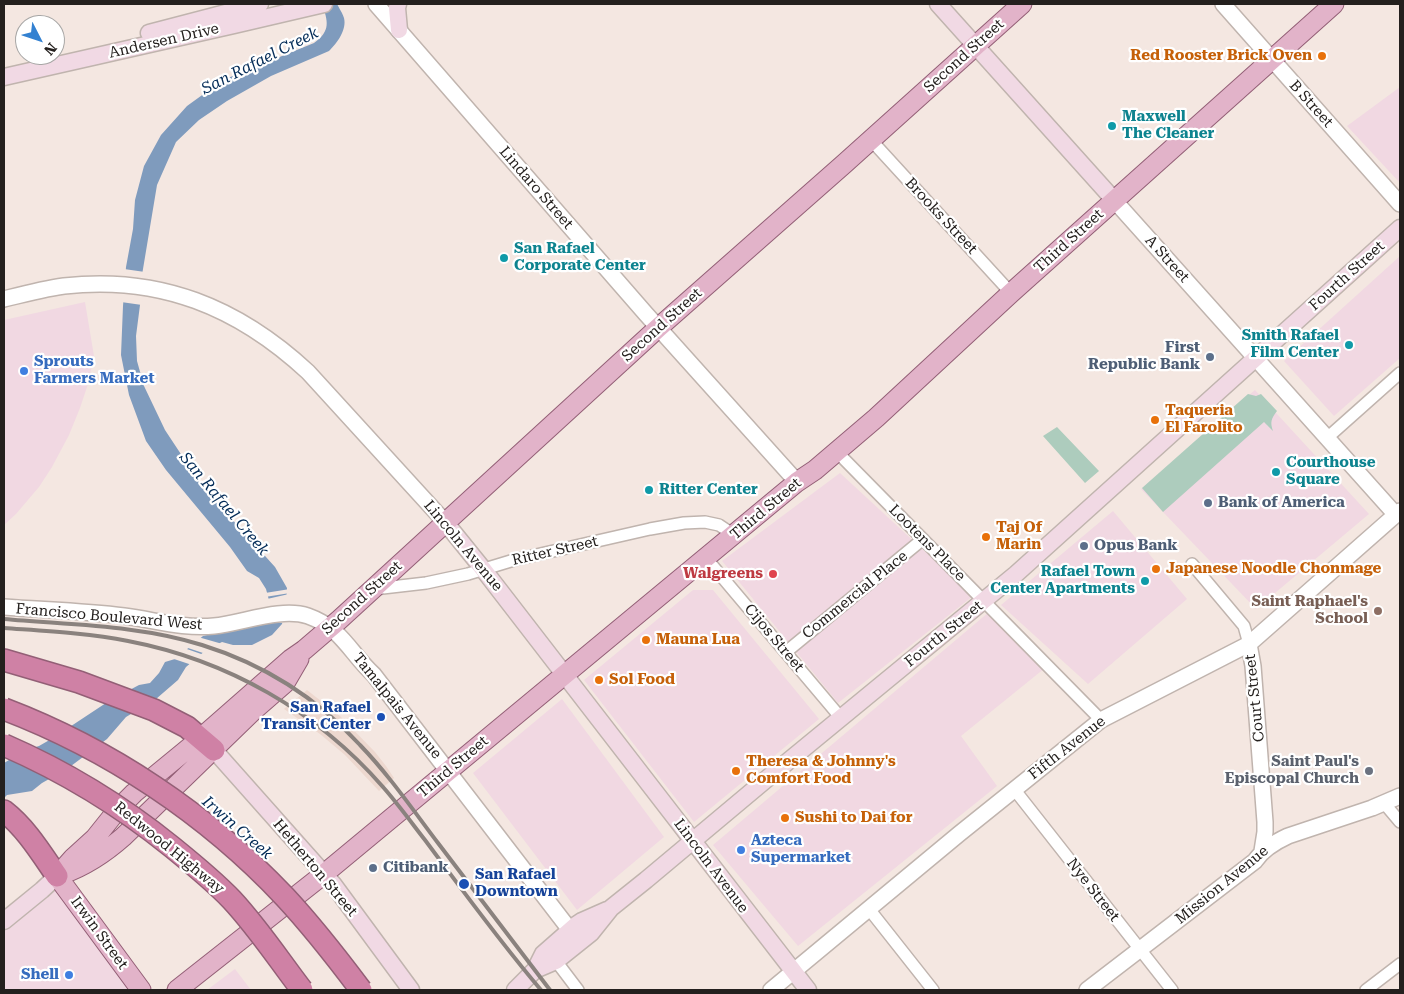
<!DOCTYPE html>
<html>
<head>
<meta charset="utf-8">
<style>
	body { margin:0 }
	#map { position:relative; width:1404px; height:994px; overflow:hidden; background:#f4e7e1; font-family:"Roboto Serif",serif }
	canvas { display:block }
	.frame { position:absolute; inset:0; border:5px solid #24201e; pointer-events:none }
	.north { position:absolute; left:15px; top:15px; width:50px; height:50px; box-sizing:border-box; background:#fff; border:1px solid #a7a6a5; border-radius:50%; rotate:131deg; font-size:14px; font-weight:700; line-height:20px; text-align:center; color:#24201e }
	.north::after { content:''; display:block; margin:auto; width:18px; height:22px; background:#3381d1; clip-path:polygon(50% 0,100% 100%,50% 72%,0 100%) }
</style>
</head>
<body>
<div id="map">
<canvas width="1404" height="994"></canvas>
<div class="frame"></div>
<div class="north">N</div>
</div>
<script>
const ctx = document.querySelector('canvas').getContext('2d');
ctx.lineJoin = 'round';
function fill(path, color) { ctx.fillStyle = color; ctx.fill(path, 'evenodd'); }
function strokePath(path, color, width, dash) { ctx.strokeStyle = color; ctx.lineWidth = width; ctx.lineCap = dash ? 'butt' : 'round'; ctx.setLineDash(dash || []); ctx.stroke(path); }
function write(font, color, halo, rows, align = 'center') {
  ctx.font = font + ' "Roboto Serif",serif'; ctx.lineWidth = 4.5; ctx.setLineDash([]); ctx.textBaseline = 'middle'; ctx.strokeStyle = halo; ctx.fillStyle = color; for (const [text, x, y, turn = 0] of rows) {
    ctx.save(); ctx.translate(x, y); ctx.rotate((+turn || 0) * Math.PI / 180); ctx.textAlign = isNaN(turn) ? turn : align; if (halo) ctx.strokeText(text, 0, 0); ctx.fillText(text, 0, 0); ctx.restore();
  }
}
const commercial = new Path2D(`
	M1400,87v96l-53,-57z
	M1400,256v102l-66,58 -50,-55z
	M85,302l9,54 -7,31 -7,21 -11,27 -17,32 -13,20 -23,27 -12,11v-205z
	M1255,390l114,124 -113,95 -115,-120z
	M840,473l133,123 -135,107 -116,-142z
	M1113,511l74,88 -99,85 -87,-79z
	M693,590h20l106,129 -125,103 -110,-142z
	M989,612l56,56 -84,68 36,50 -199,160 -85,-101z
	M562,699l102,138 -87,73 -104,-137z
	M55,881l78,109h-129v-64z
	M235,969l16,21h-44z`);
const built = new Path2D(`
	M307,690l33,26 35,36 11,14 8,12 -15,13 -34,-36 -25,-21 -36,-25 1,-1z`);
const green = new Path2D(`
	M1248,394l8,2 5,-2 16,17c-6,8 -7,11 -4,20l-9,-9 -101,90 -21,-24z
	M1057,427l42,44 -14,12 -42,-47z`);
const water = new Path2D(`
	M322,4h15c2,4 6,10 7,14 3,12 -7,25 -15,33l-58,25 -44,25 -28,19 -23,22 -19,43 -16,96 -1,24 -4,31 1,25 7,25 21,44 37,56 73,81 12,21 -1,18 -4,18 -10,11 -20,10h-19l-11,-3 -16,8 -20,17 -8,13 -22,19 -30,18 -19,22 -40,30 -25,14 -10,8 -25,4 -3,3v-35l22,-13 13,-4 14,-8 56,-37 30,-16 11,-2 9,-10 6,-11 10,-3 28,-23 35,-8 33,-20 -5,-19 -7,-11 -12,-7 -17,-24 -64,-77 -20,-29 -17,-46 -8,-40 2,-49 3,-39 7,-38 2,-29 9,-34 17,-31 26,-29 36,-26 91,-37c17,-12 14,-22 8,-39z`);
const pier = new Path2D(`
	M124,269l21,3 -3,33 -21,-3z
	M290,589v4l-25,4v-4z
	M289,594v12l-4,17 -26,-1 3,-2 6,-12 -1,-9z
	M198,637l28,8v1l-4,-1 -16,9 -21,-7z
	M184,648l20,7 -12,10 -21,-7 3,-1z`);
const minor = new Path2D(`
	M871,140l140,153
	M1327,438l73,-65
	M837,452l264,268
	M706,558l135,160
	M1192,564l52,62 5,18
	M374,589l52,-6 42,-9 46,-14 136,-31 34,-6 21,-1 14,3 15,10
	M786,652l137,-113
	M1014,789l158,201
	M1384,803l16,19
	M869,909l64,81
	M556,961l22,29
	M1366,990l34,-26`);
const tertiary = new Path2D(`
	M376,4l270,310 151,168
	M1223,4l177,200
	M1114,200l282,315
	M4,299c20,-5 39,-10 60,-13 95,-11 174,21 244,86l137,150
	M4,607c40,3 81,4 120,9 31,4 59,13 90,10 29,-3 67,-19 94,-10 34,12 42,37 66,59l196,255
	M1249,644l4,22 12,156v10l-3,19
	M771,990l188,-156 142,-114 148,-76 151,-133
	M1087,990l168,-129c8,-12 20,-19 33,-25l84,-28 28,-12`);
const secondary = new Path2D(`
	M398,4l-1,4 2,22
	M938,4l176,196
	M149,33l111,-29
	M4,77l230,-52 90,-21
	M445,522l38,47 325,421
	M214,750l119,134 78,106
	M4,921l38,-31 15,-14
	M535,970l8,-16 33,-29 6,-4 25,-11
	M515,990l20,-20 21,-9 35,-28 20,-25 35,-28 123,-103 247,-203 384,-346`);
const primary = new Path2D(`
	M63,874c22,-8 42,-21 60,-37l131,-127 31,-27 14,-24
	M57,876l16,-18 22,-20 24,-30 15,-15 67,-55 90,-79 13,-9 35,-30 319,-292 186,-164 178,-160
	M57,876l84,114
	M177,990l147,-116 473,-392 18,-12 61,-52 135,-125 323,-289`);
const motorway = new Path2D(`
	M4,660l75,22 75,28 33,17 27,23
	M4,811c22,17 37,42 53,65`);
const rail = new Path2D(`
	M4,619c65,6 136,6 198,26 61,19 115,53 158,100 29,30 53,65 78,98 37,49 75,98 112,147
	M4,628c41,3 83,5 124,13 99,19 189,70 255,146 15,17 28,35 42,53 38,51 75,102 116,150`);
const motorwayBridge = new Path2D(`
	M4,709c105,40 203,105 281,188 27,29 52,61 76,93
	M4,745c62,27 116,60 168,102 21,17 42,34 60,53 26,28 47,60 70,90`);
const markers = [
	[1322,56,5,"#e8710a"],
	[1112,126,5,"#0f9aa8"],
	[504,258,5,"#0f9aa8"],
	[1349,345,5,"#0f9aa8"],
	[1210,357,5,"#5c6f8a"],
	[24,371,5,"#3f7fe0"],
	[1155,420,5,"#e8710a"],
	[1276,472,5,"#0f9aa8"],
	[649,490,5,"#0f9aa8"],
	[1208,503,5,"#5c6f8a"],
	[986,537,5,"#e8710a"],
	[1084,546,5,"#5c6f8a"],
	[1156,569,5,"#e8710a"],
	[773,574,5,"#e0444e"],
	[1145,581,5,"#0f9aa8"],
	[1378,611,5,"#8d6e63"],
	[646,640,5,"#e8710a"],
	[599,680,5,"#e8710a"],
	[381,717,5,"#1a4fb4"],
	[736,771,5,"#e8710a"],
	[1369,771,5,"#6b7280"],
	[785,818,5,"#e8710a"],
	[741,850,5,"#3f7fe0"],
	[373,868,5,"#5c6f8a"],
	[464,884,6,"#1a4fb4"],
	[69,975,5,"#3f7fe0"]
];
const streetNames = [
	["Andersen Drive",164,41,-13],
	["Second Street",964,56,-42],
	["B Street",1311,104,48],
	["Lindaro Street",536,188,49],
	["Brooks Street",941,216,47],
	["Third Street",1069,241,-42],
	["A Street",1167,259,48],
	["Fourth Street",1347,276,-42],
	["Second Street",662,325,-42],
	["Third Street",766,509,-40],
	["Lootens Place",927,543,45],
	["Lincoln Avenue",463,546,50],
	["Ritter Street",555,551,-13],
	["Commercial Place",855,595,-39],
	["Second Street",362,598,-42],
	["Francisco Boulevard West",109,617,5],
	["Fourth Street",944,634,-39],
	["Cijos Street",774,638,50],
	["Court Street",1255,698,-96],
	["Tamalpais Avenue",397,706,51],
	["Fifth Avenue",1067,748,-38],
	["Third Street",453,767,-40],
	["Redwood Highway",169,848,39],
	["Lincoln Avenue",711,866,53],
	["Hetherton Street",315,868,50],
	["Mission Avenue",1222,885,-39],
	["Nye Street",1093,890,52],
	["Irwin Street",99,933,54]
];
const foodNames = [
	["Red Rooster Brick Oven",1312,56,"right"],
	["Taqueria",1165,411],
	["El Farolito",1165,428],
	["Taj Of",996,528],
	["Marin",996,545],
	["Japanese Noodle Chonmage",1166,569],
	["Mauna Lua",656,640],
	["Sol Food",609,680],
	["Theresa & Johnny's",746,762],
	["Comfort Food",746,779],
	["Sushi to Dai for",795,818]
];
const cultureNames = [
	["Maxwell",1122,117],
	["The Cleaner",1122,134],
	["San Rafael",514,249],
	["Corporate Center",514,266],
	["Smith Rafael",1339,336,"right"],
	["Film Center",1339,353,"right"],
	["Courthouse",1286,463],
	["Square",1286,480],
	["Ritter Center",659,490],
	["Rafael Town",1135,572,"right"],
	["Center Apartments",1135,589,"right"]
];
const serviceNames = [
	["First",1200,348,"right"],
	["Republic Bank",1200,365,"right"],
	["Bank of America",1218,503],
	["Opus Bank",1094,546],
	["Citibank",383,868]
];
const shopNames = [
	["Sprouts",34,362],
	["Farmers Market",34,379],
	["Azteca",751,841],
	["Supermarket",751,858],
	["Shell",59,975,"right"]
];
const healthNames = [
	["Walgreens",763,574]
];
const educationNames = [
	["Saint Raphael's",1368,602],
	["School",1368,619]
];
const transitNames = [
	["San Rafael",371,708],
	["Transit Center",371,725],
	["San Rafael",475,875,"left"],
	["Downtown",475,892,"left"]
];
const worshipNames = [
	["Saint Paul's",1359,762],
	["Episcopal Church",1359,779]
];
const waterNames = [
	["San Rafael Creek",260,61,-27],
	["San Rafael Creek",224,504,50],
	["Irwin Creek",237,828,41]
];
fill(commercial, '#f1d8e2');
fill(built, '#edd8cf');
fill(green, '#adccbd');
fill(water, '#7f9bbd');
fill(pier, '#f4e7e1');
strokePath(minor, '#c0b4ae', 14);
strokePath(tertiary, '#c0b4ae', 18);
strokePath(secondary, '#c0b4ae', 19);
strokePath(primary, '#935f76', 21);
strokePath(motorway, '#935f76', 24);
strokePath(minor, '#fff', 11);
strokePath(tertiary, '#fff', 15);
strokePath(secondary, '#f1d9e4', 16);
strokePath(primary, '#e2b3c9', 19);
strokePath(motorway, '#cf81a5', 21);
strokePath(rail, '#8a827e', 4);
strokePath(motorwayBridge, '#935f76', 24, []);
strokePath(motorwayBridge, '#cf81a5', 21);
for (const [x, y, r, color] of markers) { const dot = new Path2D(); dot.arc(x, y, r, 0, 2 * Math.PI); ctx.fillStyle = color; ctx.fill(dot); strokePath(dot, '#fff', 2); }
write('15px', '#24201e', '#fff', streetNames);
write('bold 15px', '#c56008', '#fff', foodNames, 'left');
write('bold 15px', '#0d838f', '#fff', cultureNames, 'left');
write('bold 15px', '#4e5e75', '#fff', serviceNames, 'left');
write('bold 15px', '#366cbe', '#fff', shopNames, 'left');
write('bold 15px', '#be3a42', '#fff', healthNames, 'right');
write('bold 15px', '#785e54', '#fff', educationNames, 'right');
write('bold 15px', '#164399', '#fff', transitNames, 'right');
write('bold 15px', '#5b616d', '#fff', worshipNames, 'right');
write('italic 16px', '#032b57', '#fff', waterNames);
</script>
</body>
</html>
